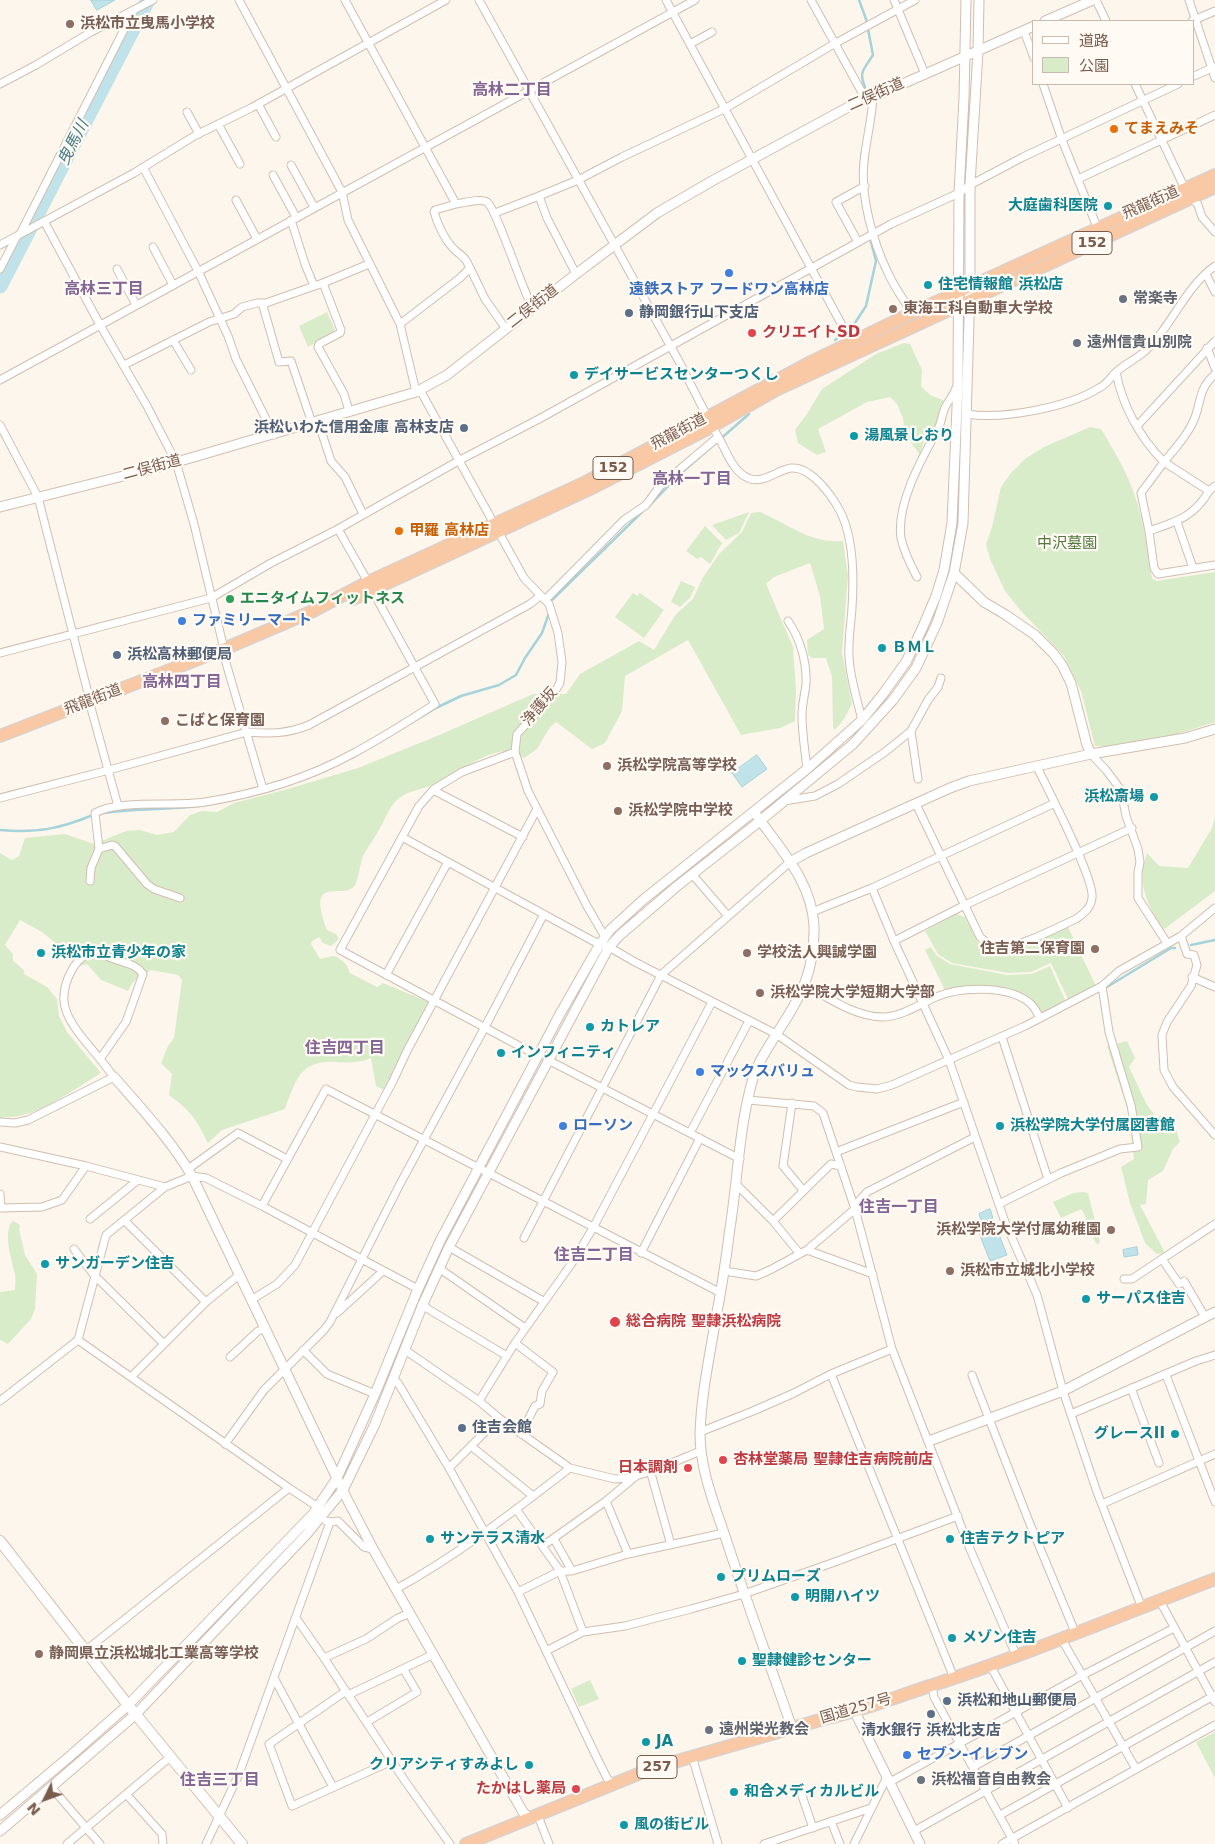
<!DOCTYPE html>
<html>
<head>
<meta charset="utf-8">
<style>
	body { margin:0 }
	#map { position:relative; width:1215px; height:1844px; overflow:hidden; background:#fdf6ec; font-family:"DejaVu Sans","Noto Sans JP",sans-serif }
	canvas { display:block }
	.legend { position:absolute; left:1032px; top:20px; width:162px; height:65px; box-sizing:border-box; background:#fffaf3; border:1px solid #cabbb1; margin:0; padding:6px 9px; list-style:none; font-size:15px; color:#7a5c4d }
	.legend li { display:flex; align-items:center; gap:10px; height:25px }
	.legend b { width:25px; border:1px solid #cabbb1 }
	.north { position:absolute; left:20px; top:1774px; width:50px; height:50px; -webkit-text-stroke:4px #fffaf3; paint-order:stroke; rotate:228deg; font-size:14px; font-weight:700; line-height:20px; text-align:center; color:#7a5c4d }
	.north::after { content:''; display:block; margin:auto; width:18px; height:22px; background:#7a5c4d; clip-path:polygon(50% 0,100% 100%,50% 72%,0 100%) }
</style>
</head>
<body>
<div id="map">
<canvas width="1215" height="1844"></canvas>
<ul class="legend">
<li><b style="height:6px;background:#fff"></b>道路</li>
<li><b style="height:14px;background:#d8ecc9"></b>公園</li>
</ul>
<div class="north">N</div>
</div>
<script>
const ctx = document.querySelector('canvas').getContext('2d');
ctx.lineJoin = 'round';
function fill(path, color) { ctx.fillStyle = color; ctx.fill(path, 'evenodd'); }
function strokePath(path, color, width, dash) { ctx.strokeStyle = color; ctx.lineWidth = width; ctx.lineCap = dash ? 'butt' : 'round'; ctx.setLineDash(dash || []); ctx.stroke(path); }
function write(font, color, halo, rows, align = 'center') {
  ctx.font = font + ' "DejaVu Sans","Noto Sans JP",sans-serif'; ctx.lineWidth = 4.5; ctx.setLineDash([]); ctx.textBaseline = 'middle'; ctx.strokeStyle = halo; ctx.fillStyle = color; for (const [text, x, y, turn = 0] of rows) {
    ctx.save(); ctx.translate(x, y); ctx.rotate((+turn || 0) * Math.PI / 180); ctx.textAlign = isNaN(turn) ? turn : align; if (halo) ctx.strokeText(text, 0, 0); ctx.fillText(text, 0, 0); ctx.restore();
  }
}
const green = new Path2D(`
	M327,312l8,18 -9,7 -18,10 -9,-21z
	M904,343l6,1 12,26 -1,16 9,9 15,6 -10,26 -11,13 -4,15 -12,-17 -4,-10 -1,-10 -6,-14 -7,-7 -23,5 -49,27 8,23 -9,3 -19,-12 -3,-13 12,-16 15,-25 54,-35z
	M1090,427l11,2c16,26 32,54 39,84 6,21 8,43 12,65l4,3 59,-9v150l-50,16 -56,8h-14l-14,-55 -17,-35 -43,-45 -16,-20 -15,-32 -4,-15 6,-17 9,-40 10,-14 14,-14 19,-12z
	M749,512l-10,21 -13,7 -14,-15z
	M760,512c28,12 51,32 83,29l5,35 -6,77 10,51 -8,15 -9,11 -2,-3 -1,-50 -6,-19h-14l-4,-3 -1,-15 17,-11 -4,-33 -10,-33 -36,14 -8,7 27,63 3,43 -1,31 -15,7 -39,7 -53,-95 -63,36 -3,35 -17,32 -13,6 -36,-27 -6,5 -13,22 -13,9c-5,-3 -12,-7 -17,-7 -26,2 -47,21 -69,32 -14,7 -34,7 -44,20 -7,9 -11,21 -17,30 -4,8 -10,15 -14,23 -3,8 -4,22 -8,29 -11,17 -50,-14 -28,45l9,4 3,5 -8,7 -8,-3 -4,-6 -7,4 -1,3 9,15 13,-3 4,1 9,7 4,9 27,14 6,-4 48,20 -42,80 -5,7 -8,-4 -5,-28c-11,5 -23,5 -35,4 -36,-2 -40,18 -51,47l-63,21 -14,13c-12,-24 -17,-32 -39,-48l3,-21 -11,-11 7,-17 6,-8 8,-58 -4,-5 -27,-5 -18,12 -5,9 -27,-11 -14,-16 -11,3v-14l-9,-7h-8l-17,-14 -22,-12 -15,25 8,9v7l11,9v4l23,13 10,12 2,17 8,16 34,41c-27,16 -67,47 -98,44l-3,4v-268l12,7 7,-4 6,-18 40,-4 29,10 32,-13 14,-1 17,5 17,-3 16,-17 12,-4 15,1 17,-9 54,-14 70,-21 79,-32 96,-42h33l14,-20 59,-33 15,9 22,-36 17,-15 9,-20 17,-25 23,-22 9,-19z
	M705,526l17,17 -12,21 -9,-7 -4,2 -11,-8z
	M681,581l14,6 -5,11 -10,9 -9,-5z
	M633,593l4,3 3,-3 24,17 -20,28 -29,-21z
	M1215,817v74l-52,39c-16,-27 -27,-46 -16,-77l12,13 29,2 24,-40z
	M956,914l9,3 12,24 13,13 15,2 63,-29 28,59 -28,13 -17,-36 -20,9 -23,1 -56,-10 -14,-9 -13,-23z
	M931,947l5,8 14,9 57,11 25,-1 18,-8 16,36 -24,12c-2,-3 -4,-8 -6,-10 -19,-19 -67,-19 -91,-14l-20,-40z
	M1127,1041l8,17 -6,9 18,38 14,19 15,5 4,13 -7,7 -10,22 -15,9 -2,24 -6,1 25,48 -8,1 -12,-11 -15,-40 -9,-36 13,-8 -6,-48 -21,-65z
	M1083,1192l5,1 12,48 -2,4c-9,-10 -9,-25 -17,-36l-20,9 -8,-16 20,-9z
	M13,1221l7,4 -1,4 6,26 12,19 -2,35 -4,10 -23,25 -8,-4v-48l15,-2c0,-5 1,-11 0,-16 -3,-12 -13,-44 -2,-53z
	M590,1680l9,19 -20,8 -8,-18z
	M1215,1732v46l-19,-36z`);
const water = new Path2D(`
	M91,0h24l-18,10z
	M757,755l10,14 -25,18 -10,-14z
	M990,1209l3,9 -11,5 -3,-9z
	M996,1227l11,28 -17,6 -11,-28z
	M1137,1247l1,8 -14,2 -1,-7z`);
const stream = new Path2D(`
	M859,0l7,19 7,36c-11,17 -15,17 -6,37
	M860,171l2,-19
	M835,340l18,-14 13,-20 10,-45 -6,-23
	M650,505l29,-30 70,-61
	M552,600l90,-88
	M352,758l84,-50 25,-12 38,-11 17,-10 9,-17 17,-25 7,-20
	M281,787l46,-17
	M245,797l28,-7
	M104,813c39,-6 79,-2 118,-11
	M0,830c38,3 59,-1 93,-15
	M1191,945l24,-5
	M1107,987l64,-39h4`);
const river = new Path2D(`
	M0,286l148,-286`);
const minor = new Path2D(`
	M239,0l103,192 6,28 52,104 16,68
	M345,0l111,204c8,-1 24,-6 31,-2 9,6 36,89 46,107
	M479,0l202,365c13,26 26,52 40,77 7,13 13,30 27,36 14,7 29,-8 43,-10 20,-2 41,28 49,43 14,27 14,67 12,97 -1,16 -4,32 -3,49 1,21 8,42 13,63
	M666,0l177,327
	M811,0l54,98
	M894,0l31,74
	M1096,0l10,21
	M1189,0l26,78
	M1192,21l23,-10
	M1024,31l10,27
	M690,44l22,-12
	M1194,76l20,-9
	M0,84l36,-19 55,-33 62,-32
	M1043,84l19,56 35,87
	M1135,84l50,105
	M873,97c-1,22 -7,43 -9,65 -4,34 9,80 24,111 6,14 16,27 24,40
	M258,104l18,33
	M187,112l12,22
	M218,124l22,40
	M291,165l23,42
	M143,167l55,104 30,65 8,23 38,76
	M273,175l23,42
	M1078,179l137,-64
	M539,196l39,-16 44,-23 104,-49 108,-64 81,-44
	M1191,197l7,8 4,12 13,15
	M236,200l21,39
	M495,213l44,-17 8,22 29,56
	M291,220l14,44 9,22
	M44,221l56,104 47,81 29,56 18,62 30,125v7l39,133
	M20,234l114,-224
	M858,242l-22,-40 29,-16
	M0,245l134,-72 62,-38 55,-27 195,-108
	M153,247l20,38
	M1215,266c-31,22 -43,61 -71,86 -8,7 -19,12 -28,20 6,33 24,66 48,90l-23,31 8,38 5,37 4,6 57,-9
	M470,268l15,31 21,30
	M0,269l17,-33
	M117,269l19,36
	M1206,274l9,18
	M400,324l60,-46 10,-10c-6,-14 -9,-11 -18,-21 -9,-10 -14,-22 -18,-35l1,-2 21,-6
	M173,340l18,30
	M1207,348l8,20
	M124,365l85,-43 25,-8 8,-7 15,-4h9
	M1215,374c-19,17 -13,32 -23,50 -7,14 -18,26 -28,38l45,29 6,-5
	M0,380l695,-380
	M420,390l104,188 25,26 9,29 4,29 -2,21 -8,13 -35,38 -2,18
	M349,411l-5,-17 -26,-47 1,-3 21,-11 1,-3 -18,-47 46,-19
	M967,414c35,6 102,-7 132,-26 7,-3 12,-11 17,-16
	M318,421l13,40 14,16 18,37
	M312,423l-21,-62 -12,1 -16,-56 3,-3 57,-20
	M0,425l38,72 52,204
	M1137,426l78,-85
	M1177,522l16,46
	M338,529l122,-69 79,-41 352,-195 68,-31 11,-8 53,-28 155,-73
	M1149,531c27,-9 45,-14 60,-40
	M917,577c-7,-13 -13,-25 -16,-39 -5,-34 21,-80 37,-109 4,-7 4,-18 9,-25 3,-5 7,-10 9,-16
	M545,600l79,-80 22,-15 14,-19 58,-49
	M788,621c12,17 19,41 18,63 -1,10 -4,20 -4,31 0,18 3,36 5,54
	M0,653l211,-55 60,-35 67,-34 30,53
	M91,708l27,98
	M911,731l7,48
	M515,752l-53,20 -28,17 -15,17 -79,144 198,106
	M515,752l13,39 59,115 18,31
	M1091,754l15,16 15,20 5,26 12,33 2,13 -2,10v26l29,45
	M433,790l90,47
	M0,798l109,-28 138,-38c23,2 40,2 62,-7l221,-121 10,-8
	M784,801l31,-5 23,-12 47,-32 26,-21 17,-31 10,-13 3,-9
	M916,804l64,133c5,4 9,9 16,10 17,4 62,-20 80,-28 7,-5 15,-11 16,-21 3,-19 -44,-108 -55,-131
	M402,837l191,104 16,6 26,15 141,72 73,51 8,2 20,2 15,-4 133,-59 77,-40 17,-15 62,-35 34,-28
	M99,849l13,-4 3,1 32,38 7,5 26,9
	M692,874l36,42
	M90,881l1,-13 8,-19 -4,-36c24,-14 80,-6 110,-11 49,-8 101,-23 145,-47 29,-15 57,-33 85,-51l-63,-114
	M872,888l22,53 55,119 56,162 32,73 26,96 34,101 45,116
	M812,912l60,-24 183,-85
	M1181,936l6,18 7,1 3,10 -6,21 -24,36 -5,13 2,35 9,17 42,48
	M894,941l71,-36 167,-77
	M386,975l62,-113
	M1192,977l23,10
	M805,985c24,13 50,32 78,32 18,0 37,-13 53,-20 25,-11 76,-12 96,8 3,4 6,9 8,13
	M1002,1037l46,142
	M548,1060l192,99
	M748,1100l66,6 9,7 32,96 37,140 78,200 46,106
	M792,1103l-9,63 20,24
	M0,1122l15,1 13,-3 86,-43 -14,-18 26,-37 17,-48c-8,-10 -15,-10 -26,-14 -7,-2 -15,-7 -22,-7 -20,0 -32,31 -31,47 0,20 24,44 36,59
	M690,1133l59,-112
	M0,1147l86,19 79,21
	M836,1152l128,-50
	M188,1169l50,-36 49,26
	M736,1184l37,37 27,33
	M0,1194l1,14 41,-1 20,-7 24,-34
	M999,1204l62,-31 59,-24 18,-2 -7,-42 -22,-73 -7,-46
	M262,1206l64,-117 395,204
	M90,1219l48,-39
	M124,1220l82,82
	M773,1221l58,-57 10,2
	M524,1238l137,-263 129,-113
	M449,1247l94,54
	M74,1249l20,26 70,69
	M807,1250l66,24
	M641,1253l59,-115
	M1162,1259l53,-35
	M438,1269l5,2 82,57
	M724,1271l32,5 14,-6 37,-20 48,-41 3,-7 9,-10 108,-55
	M1124,1279h8l30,-20 17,25 5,-3 21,36
	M251,1300l26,-16 18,-19 98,-184 14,-30 130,-242
	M423,1304l5,5 79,47
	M337,1313l46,-42
	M78,1340l28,-105 59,-48 27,-11 14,2 56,28 156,83
	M515,1343l38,29 -11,19 -2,13 -5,2 -14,28
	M303,1350l24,24 48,20
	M405,1350l74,51 20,17 71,50
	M230,1357l28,-26 7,-2
	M831,1374l123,304
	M972,1375l58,149 45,108
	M1166,1375l49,127
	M131,1377l75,-75 33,-27
	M393,1379l5,4 51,85 69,124 77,162 12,24 5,6
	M1131,1388l28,75
	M0,1401l78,-61 211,148 -204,163
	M479,1401l36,-58 57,-80 21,-35 119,-226
	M1071,1414l125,-53 19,-6
	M700,1432l53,-21 39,-17 39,-20 61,-25
	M225,1444l39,-54 60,-60 6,-8 70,-138 85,-157 59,-113
	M471,1446l62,50
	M449,1468l50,-50
	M650,1470l21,75
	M289,1488l29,19
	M1102,1504l113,-50
	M516,1509l44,62 23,61 -37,19
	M326,1521l4,1 8,-1 26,26 9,2
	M544,1545l62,-44
	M628,1554l-22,-53 30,-25
	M572,1571l56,-17 96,-21
	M396,1589c62,-34 118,-78 174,-121l45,11c25,0 62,-19 86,-28
	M518,1592l42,-21h12l-18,-32
	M1160,1601l55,101
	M296,1618l28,40 81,123 45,63
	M583,1632l42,-6 66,-17 53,-15 88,-31 126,-47
	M1061,1638l75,131
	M324,1658l42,-19 32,-21 12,-5
	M990,1665l78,143
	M274,1678l59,109
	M932,1685l2,12 81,147
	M346,1691l-77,53 23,62 100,-45
	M348,1695l86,-41
	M367,1722l50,-30 -13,-22
	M692,1756l26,88
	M973,1767l242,-136
	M890,1782l189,-105 95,-49
	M51,1787l49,57
	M799,1787l14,41
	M126,1794l36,40 1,10
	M1000,1815l215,-120
	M538,1816l11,28
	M831,1821l9,23
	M914,1831l301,-169
	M67,1844l96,-81 8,-6
	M206,1844l33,-70 91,-252
	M764,1844l107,-36
	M854,1844l33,-67
	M1002,1844l213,-119`);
const tertiary = new Path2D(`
	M1045,21l48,-21
	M0,507l163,-41 253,-74 31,-17 129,-101 81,-61 55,-32 153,-83 8,-1 161,-71
	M954,573l30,29 22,13 29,20 19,19 8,11 9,18 16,62 4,9
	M757,816c24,34 55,66 57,110 1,45 -13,71 -37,107 -8,13 -18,27 -23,42 -15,49 -16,103 -24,153 -4,32 -9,64 -15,95 -6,36 -14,74 -15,111 0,35 14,69 25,102 21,65 45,128 67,192
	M790,862l16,-9 144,-65 19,-7 122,-27 94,-16 30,-9
	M114,1077c27,31 57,63 78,99l154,321 27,52 150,263 7,7
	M929,1441l134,-50 152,-79
	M855,1712l65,132
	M0,1815l69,-58 59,-52 185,-191 24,-36 38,-84 43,-105 22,-48 120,-227 40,-70 10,-14 34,-31 163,-130 55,-49 21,-26 23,-32 16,-33 14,-33 8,-26 8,-47 6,-139 1,-191 5,-95 2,-98
	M0,1831l136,-117 170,-179 37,-45 32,-66 48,-120 26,-57 160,-300 11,-12 56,-48 84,-66 93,-77 40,-44 23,-32 21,-45 17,-50 9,-50 7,-237v-101l8,-134 1,-51`);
const secondary = new Path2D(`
	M0,1541l128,164 114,139`);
const trunk = new Path2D(`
	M353,599l237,-110 121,-62 65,-37 439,-203
	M0,736l224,-87 89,-38 55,-29 218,-100 225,-120 101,-49 303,-138
	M466,1844l187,-76 174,-50c37,-8 71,-22 106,-33 95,-31 188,-70 282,-106`);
const markers = [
	[70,24,5,"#8d6e63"],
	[1114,129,5,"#e8710a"],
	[1108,206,5,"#0f9aa8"],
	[729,273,5,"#3f7fe0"],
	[928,285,5,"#0f9aa8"],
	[1123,299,5,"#6b7280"],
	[893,309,5,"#8d6e63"],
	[629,313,5,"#5c6f8a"],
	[752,333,5,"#e0444e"],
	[1077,343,5,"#6b7280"],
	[574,375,5,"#0f9aa8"],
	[464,428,5,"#5c6f8a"],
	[854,436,5,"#0f9aa8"],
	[399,531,5,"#e8710a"],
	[230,599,5,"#2e9e5b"],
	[182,621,5,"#3f7fe0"],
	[882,648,5,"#0f9aa8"],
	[117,655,5,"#5c6f8a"],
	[165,721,5,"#8d6e63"],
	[607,766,5,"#8d6e63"],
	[1154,797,5,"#0f9aa8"],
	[618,811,5,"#8d6e63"],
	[1095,949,5,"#8d6e63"],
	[41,953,5,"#0f9aa8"],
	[747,953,5,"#8d6e63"],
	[760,993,5,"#8d6e63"],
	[590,1027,5,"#0f9aa8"],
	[501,1053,5,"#0f9aa8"],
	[700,1072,5,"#3f7fe0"],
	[563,1126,5,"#3f7fe0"],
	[1000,1126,5,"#0f9aa8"],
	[1111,1230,5,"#8d6e63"],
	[45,1264,5,"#0f9aa8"],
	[950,1271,5,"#8d6e63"],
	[1086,1299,5,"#0f9aa8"],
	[615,1322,6,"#e0444e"],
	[462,1428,5,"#5c6f8a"],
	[1175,1434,5,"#0f9aa8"],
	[723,1460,5,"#e0444e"],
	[688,1468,5,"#e0444e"],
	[430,1539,5,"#0f9aa8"],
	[950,1539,5,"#0f9aa8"],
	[721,1577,5,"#0f9aa8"],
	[795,1597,5,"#0f9aa8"],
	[952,1638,5,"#0f9aa8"],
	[39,1654,5,"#8d6e63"],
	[742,1661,5,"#0f9aa8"],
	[947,1701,5,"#5c6f8a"],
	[931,1714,5,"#5c6f8a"],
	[709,1730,5,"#6b7280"],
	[646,1742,5,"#0f9aa8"],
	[907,1755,5,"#3f7fe0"],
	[529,1765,5,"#0f9aa8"],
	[921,1780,5,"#6b7280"],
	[576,1789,5,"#e0444e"],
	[734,1792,5,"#0f9aa8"],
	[624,1825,5,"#0f9aa8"]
];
const shields = [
	[1092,243,40],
	[613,468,40],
	[657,1767,40]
];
const shieldNames = [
	["152",1092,243],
	["152",613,468],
	["257",657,1767]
];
const educationNames = [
	["浜松市立曳馬小学校",80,24],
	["東海工科自動車大学校",903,309],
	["こばと保育園",175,721],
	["浜松学院高等学校",617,766],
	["浜松学院中学校",628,811],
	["住吉第二保育園",1085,949,"right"],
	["学校法人興誠学園",757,953],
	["浜松学院大学短期大学部",770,993],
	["浜松学院大学付属幼稚園",1101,1230,"right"],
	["浜松市立城北小学校",960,1271],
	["静岡県立浜松城北工業高等学校",49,1654]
];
const streetNames = [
	["二俣街道",876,95,-24],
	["飛龍街道",1151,203,-24],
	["二俣街道",533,307,-38],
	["飛龍街道",679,432,-28],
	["二俣街道",152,468,-15],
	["飛龍街道",93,700,-21],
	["浄護坂",540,707,-49],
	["国道257号",856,1709,-16]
];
const foodNames = [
	["てまえみそ",1124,129],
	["甲羅 高林店",409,531]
];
const cultureNames = [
	["大庭歯科医院",1098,206,"right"],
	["住宅情報館 浜松店",938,285],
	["デイサービスセンターつくし",584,375],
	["湯風景しおり",864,436],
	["ＢＭＬ",892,648],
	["浜松斎場",1144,797,"right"],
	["浜松市立青少年の家",51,953],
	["カトレア",600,1027],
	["インフィニティ",511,1053],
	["浜松学院大学付属図書館",1010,1126],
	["サンガーデン住吉",55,1264],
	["サーパス住吉",1096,1299],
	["グレースII",1165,1434,"right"],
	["サンテラス清水",440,1539],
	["住吉テクトピア",960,1539],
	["プリムローズ",731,1577],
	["明開ハイツ",805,1597],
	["メゾン住吉",962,1638],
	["聖隷健診センター",752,1661],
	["JA",656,1742],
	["クリアシティすみよし",519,1765,"right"],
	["和合メディカルビル",744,1792],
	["風の街ビル",634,1825]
];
const shopNames = [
	["遠鉄ストア フードワン高林店",729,290,"center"],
	["ファミリーマート",192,621],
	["マックスバリュ",710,1072],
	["ローソン",573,1126],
	["セブン-イレブン",917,1755]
];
const worshipNames = [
	["常楽寺",1133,299],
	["遠州信貴山別院",1087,343],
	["遠州栄光教会",719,1730],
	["浜松福音自由教会",931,1780]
];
const serviceNames = [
	["静岡銀行山下支店",639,313],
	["浜松いわた信用金庫 高林支店",454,428,"right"],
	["浜松高林郵便局",127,655],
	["住吉会館",472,1428],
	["浜松和地山郵便局",957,1701],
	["清水銀行 浜松北支店",931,1731,"center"]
];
const healthNames = [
	["クリエイトSD",762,333],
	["総合病院 聖隷浜松病院",626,1322],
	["杏林堂薬局 聖隷住吉病院前店",733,1460],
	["日本調剤",678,1468,"right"],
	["たかはし薬局",566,1789,"right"]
];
const parkNames = [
	["中沢墓園",1067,544]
];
const leisureNames = [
	["エニタイムフィットネス",240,599]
];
const neighbourhoodNames = [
	["高林二丁目",512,91],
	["高林三丁目",104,290],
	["高林一丁目",692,480],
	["高林四丁目",182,683],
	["住吉四丁目",345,1049],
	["住吉一丁目",899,1208],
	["住吉二丁目",594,1256],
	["住吉三丁目",220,1781]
];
const waterNames = [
	["曳馬川",74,143,-63]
];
fill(green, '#d8ecc9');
fill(water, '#bfe3e8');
strokePath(water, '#a5d3da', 1);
strokePath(stream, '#a5d3da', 2.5);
strokePath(river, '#bfe3e8', 15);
strokePath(minor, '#d1beb0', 9);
strokePath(tertiary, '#d1beb0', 11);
strokePath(secondary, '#d6c0b0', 12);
strokePath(trunk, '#dad1cd', 14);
strokePath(minor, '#fff', 7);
strokePath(tertiary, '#fff', 9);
strokePath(secondary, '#fff', 10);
strokePath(trunk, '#f9c8a4', 11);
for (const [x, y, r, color] of markers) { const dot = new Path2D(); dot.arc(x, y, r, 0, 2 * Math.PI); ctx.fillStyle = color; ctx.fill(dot); strokePath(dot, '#fffaf3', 2); }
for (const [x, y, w] of shields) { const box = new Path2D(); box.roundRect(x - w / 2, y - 11.5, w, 23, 4); ctx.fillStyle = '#fffaf3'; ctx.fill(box); strokePath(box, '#7a5c4d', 1); }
write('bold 14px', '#7a5c4d', null, shieldNames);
write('bold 15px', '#785e54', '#fffaf3', educationNames, 'left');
write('15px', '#7a5c4d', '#fffaf3', streetNames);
write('bold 15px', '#c56008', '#fffaf3', foodNames, 'left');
write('bold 15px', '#0d838f', '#fffaf3', cultureNames, 'left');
write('bold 15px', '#366cbe', '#fffaf3', shopNames, 'left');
write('bold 15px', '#5b616d', '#fffaf3', worshipNames, 'left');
write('bold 15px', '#4e5e75', '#fffaf3', serviceNames, 'left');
write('bold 15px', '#be3a42', '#fffaf3', healthNames, 'left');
write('15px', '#537a41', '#fffaf3', parkNames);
write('bold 15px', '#27864d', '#fffaf3', leisureNames, 'left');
write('bold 16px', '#846695', '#fffaf3', neighbourhoodNames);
write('italic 16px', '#437c86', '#fffaf3', waterNames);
</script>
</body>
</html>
